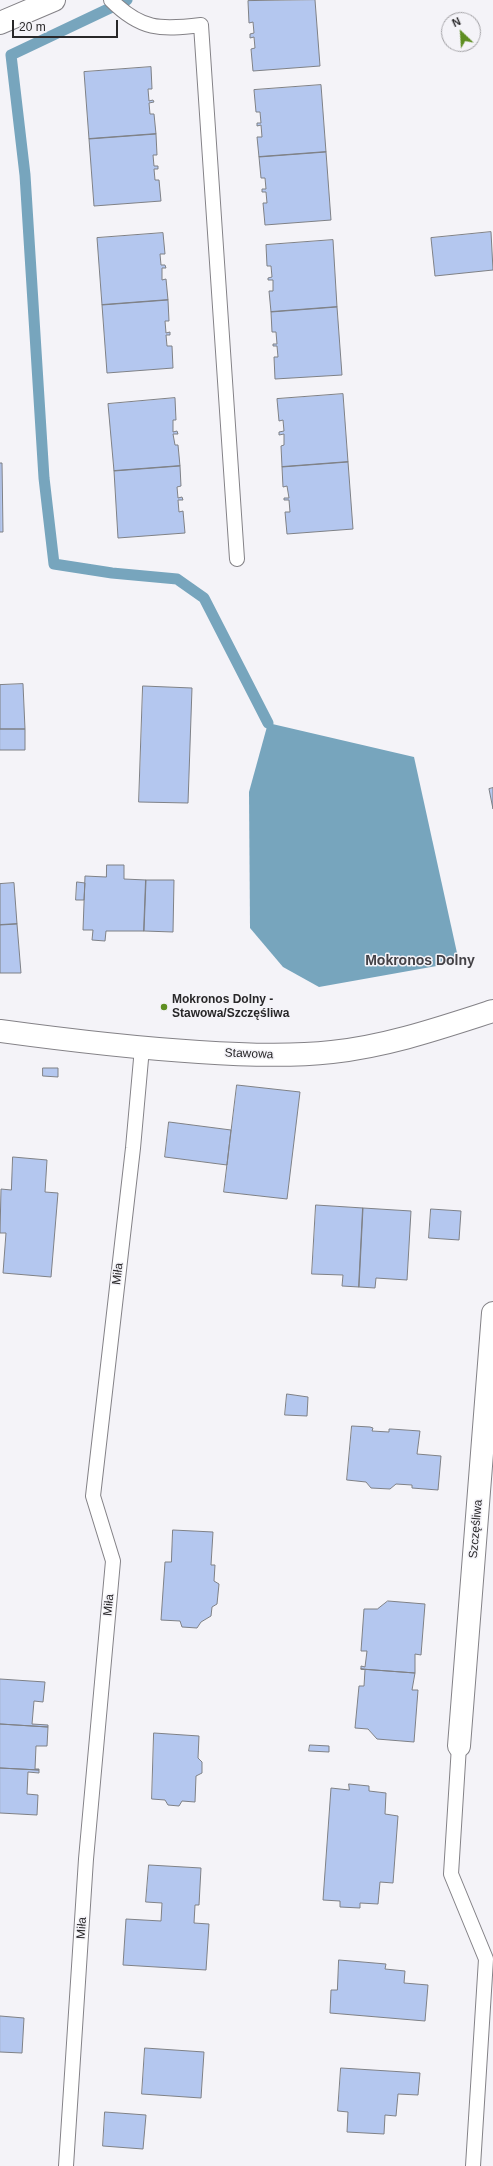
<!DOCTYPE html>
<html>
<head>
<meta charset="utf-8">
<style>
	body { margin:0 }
	#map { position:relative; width:493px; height:2166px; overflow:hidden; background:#f4f3f8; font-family:Helvetica,sans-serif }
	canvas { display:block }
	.north { position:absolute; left:441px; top:12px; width:40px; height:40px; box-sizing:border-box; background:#f4f3f8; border:1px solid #a2a1a5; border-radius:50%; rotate:335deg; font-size:11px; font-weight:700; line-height:16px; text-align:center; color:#282729 }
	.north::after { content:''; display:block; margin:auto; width:14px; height:18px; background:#5e8e22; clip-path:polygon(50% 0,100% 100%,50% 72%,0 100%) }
	.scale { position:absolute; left:12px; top:20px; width:106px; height:18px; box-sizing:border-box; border:2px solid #282729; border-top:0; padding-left:5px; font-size:12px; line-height:14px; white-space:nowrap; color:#282729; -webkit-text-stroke:3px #f4f3f8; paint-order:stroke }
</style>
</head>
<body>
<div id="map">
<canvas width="493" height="2166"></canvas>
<div class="north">N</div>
<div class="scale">20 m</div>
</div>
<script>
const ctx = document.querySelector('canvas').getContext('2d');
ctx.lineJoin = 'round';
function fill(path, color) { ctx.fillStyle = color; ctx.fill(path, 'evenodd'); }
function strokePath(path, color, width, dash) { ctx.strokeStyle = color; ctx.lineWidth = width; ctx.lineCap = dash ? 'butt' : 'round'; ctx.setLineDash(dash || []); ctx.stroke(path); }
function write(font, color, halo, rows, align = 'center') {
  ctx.font = font + ' Helvetica,sans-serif'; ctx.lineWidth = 3; ctx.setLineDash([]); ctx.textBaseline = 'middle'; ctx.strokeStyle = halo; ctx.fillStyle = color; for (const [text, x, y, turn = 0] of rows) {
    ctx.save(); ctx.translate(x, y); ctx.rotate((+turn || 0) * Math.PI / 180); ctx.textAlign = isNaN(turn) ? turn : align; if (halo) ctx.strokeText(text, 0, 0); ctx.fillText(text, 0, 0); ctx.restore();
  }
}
const water = new Path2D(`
	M268,723l146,34 45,205 -140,25 -36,-20 -33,-39 -1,-136z`);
const stream = new Path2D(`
	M127,0l-116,55 14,120 19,303 10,86 58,9 65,6 27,19 64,125`);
const building = new Path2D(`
	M315,0l5,66 -67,5 -2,-22 4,-1 -1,-11 -4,1v-4l4,-1 -1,-11 -4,1 -1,-22z
	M151,67l1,22h-4l1,12 4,-1 1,2 -5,1 1,11h4l2,20 -67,5 -5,-67z
	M321,85l5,67 -67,5 -2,-20h5l-1,-12 -4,1v-3h4l-1,-11h-4l-2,-22z
	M156,134l1,21h-4l1,11h4v3h-4l1,11h4l2,21 -67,5 -5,-67z
	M326,152l5,68 -66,5 -2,-22h4l-1,-11h-4v-3h4l-1,-11h-4l-2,-21z
	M491,232l2,38 -58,6 -4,-38z
	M163,233l2,21h-5l1,11h4l1,3h-4v12l4,-1 2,21 -66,5 -5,-67z
	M333,240l4,67 -66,5 -2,-21h4v-11h-5v-2l4,-1 -1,-11h-4l-1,-21z
	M168,300l1,21h-4l1,12 4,-1v3h-4l1,11h5l1,22 -66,5 -5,-68z
	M337,307l5,68 -67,4 -1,-22h4l-1,-11h-4v-2h4l-1,-12h-4l-1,-20z
	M343,394l5,68 -66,5 -1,-21 3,-1v-11l-5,1v-3l5,-1 -1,-11 -4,1 -2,-22z
	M175,398l1,22h-3v12l4,-1 1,3h-5l2,11h3l2,21 -66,5 -6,-67z
	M348,462l5,67 -66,5 -2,-22h5l-1,-12h-5v-2h5l-2,-12 -4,1 -1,-20z
	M0,463h2l1,69h-3z
	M180,466l1,20 -4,1 1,11 4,-1 1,3h-5l1,12 4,-1 2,22 -67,5 -4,-67z
	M23,684l2,45h-25v-44z
	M143,686l49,2 -4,115 -49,-1z
	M0,729h25v21h-25z
	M493,788v21l-4,-20z
	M107,865h17v14l22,1 -2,51h-38l-1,10 -13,-1 1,-10h-10l2,-54 21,1z
	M146,880h28l-1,52 -29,-1z
	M77,882l8,1 -1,17h-8z
	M14,883l3,41 -17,1v-41z
	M17,924l4,49h-21v-48z
	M43,1068h15v9l-15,-1z
	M237,1085l63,7 -13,107 -63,-7z
	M169,1122l62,8 -4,35 -62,-8z
	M13,1157l34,3 -2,32 13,1 -7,84 -48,-4 3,-40h-6l1,-44 10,1z
	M316,1205l47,3 -4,79 -17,-1 1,-11 -31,-1z
	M363,1208l48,3 -4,69 -31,-2 -1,10 -16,-1z
	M431,1209l30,2 -2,29 -30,-2z
	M287,1394l21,3 -1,19 -22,-1z
	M352,1426l18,1 3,1 -1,3 17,1v-3h2l29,2 -3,23 24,2 -3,34 -26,-2v-3l-16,-1 -6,5 -19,-1 -5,-6 -19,-2z
	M173,1530l40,2 -2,33h4l-1,16 5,3 -2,20 -5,3 -1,9 -10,6 -4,6 -15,-1 -2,-6 -19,-1 4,-58h6z
	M388,1601l37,3 -4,51 -6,-1v19l-54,-4v-3l4,1 2,-16h-6l3,-42h13z
	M361,1669l54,4 -3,17h6l-4,52 -37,-3 -9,-10 -13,-1 4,-42h5l1,-16z
	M0,1679l45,3 -2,20 -9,-1 -2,23 16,1v2l-48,-3z
	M0,1724l48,3 -1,19h-11l-1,23h4v1l-39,-2z
	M154,1733l45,3 -1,22 4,4v11l-6,3 -1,26 -13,-1 -3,5 -11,-1 -3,-5 -13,-1z
	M310,1745l19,1v6l-20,-1z
	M0,1768l39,2v3l-11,-1 -1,22 11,1 -1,20 -37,-2z
	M349,1784l20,2v5l17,2 -1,21 13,2 -5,67 -13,-1 -2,22 -18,-1v5l-20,-1v-6l-17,-1 8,-112 18,2z
	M149,1865l52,3 -2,37h-4l-1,18 15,1 -3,46 -83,-5 3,-46 35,2 1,-18 -16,-1z
	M339,1960l47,4 -1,5 20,2 -1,12 24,2 -3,36 -95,-8 1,-23h6z
	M0,2016l24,2 -2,35 -22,-1z
	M145,2048l59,4 -3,46 -59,-4z
	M341,2068l79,5 -2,22 -20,-1 -2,22 -11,-1 -1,19 -37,-2 1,-20 -10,-1z
	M105,2112l41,3 -3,34 -40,-3z`);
const service = new Path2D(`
	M111,0c30,30 49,30 90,25l36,534
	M459,1746l-8,128 35,85 -13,207
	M66,2166l20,-307 27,-298 -20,-65 40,-348 9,-100`);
const minor = new Path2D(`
	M0,23l54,-23
	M459,1746l34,-433`);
const tertiary = new Path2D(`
	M0,1031c66,9 132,17 199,21 44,3 89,5 133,0 56,-6 108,-24 161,-41`);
const markers = [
	[164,1007,4,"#5e8e22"]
];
const poiNames = [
	["Mokronos Dolny -",172,1000],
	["Stawowa/Szczęśliwa",172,1014]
];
const streetNames = [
	["Stawowa",249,1054,2],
	["Miła",118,1274,-83],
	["Szczęśliwa",476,1529,-85],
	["Miła",109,1605,-85],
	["Miła",82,1928,-86]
];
const quarterNames = [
	["Mokronos Dolny",420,961]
];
fill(water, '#77a5bd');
strokePath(stream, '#77a5bd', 11);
fill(building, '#b4c7ef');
strokePath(building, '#7f8186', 1);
strokePath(service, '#848287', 16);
strokePath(minor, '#848287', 24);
strokePath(tertiary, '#848287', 24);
strokePath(service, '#fff', 14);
strokePath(minor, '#fff', 22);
strokePath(tertiary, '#fff', 22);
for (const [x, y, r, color] of markers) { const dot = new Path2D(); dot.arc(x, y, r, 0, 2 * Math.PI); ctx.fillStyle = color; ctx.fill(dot); strokePath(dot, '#f4f3f8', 1.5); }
write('bold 12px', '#282729', '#f4f3f8', poiNames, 'left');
write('12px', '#282729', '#f4f3f8', streetNames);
write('bold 14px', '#434146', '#f4f3f8', quarterNames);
</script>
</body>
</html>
